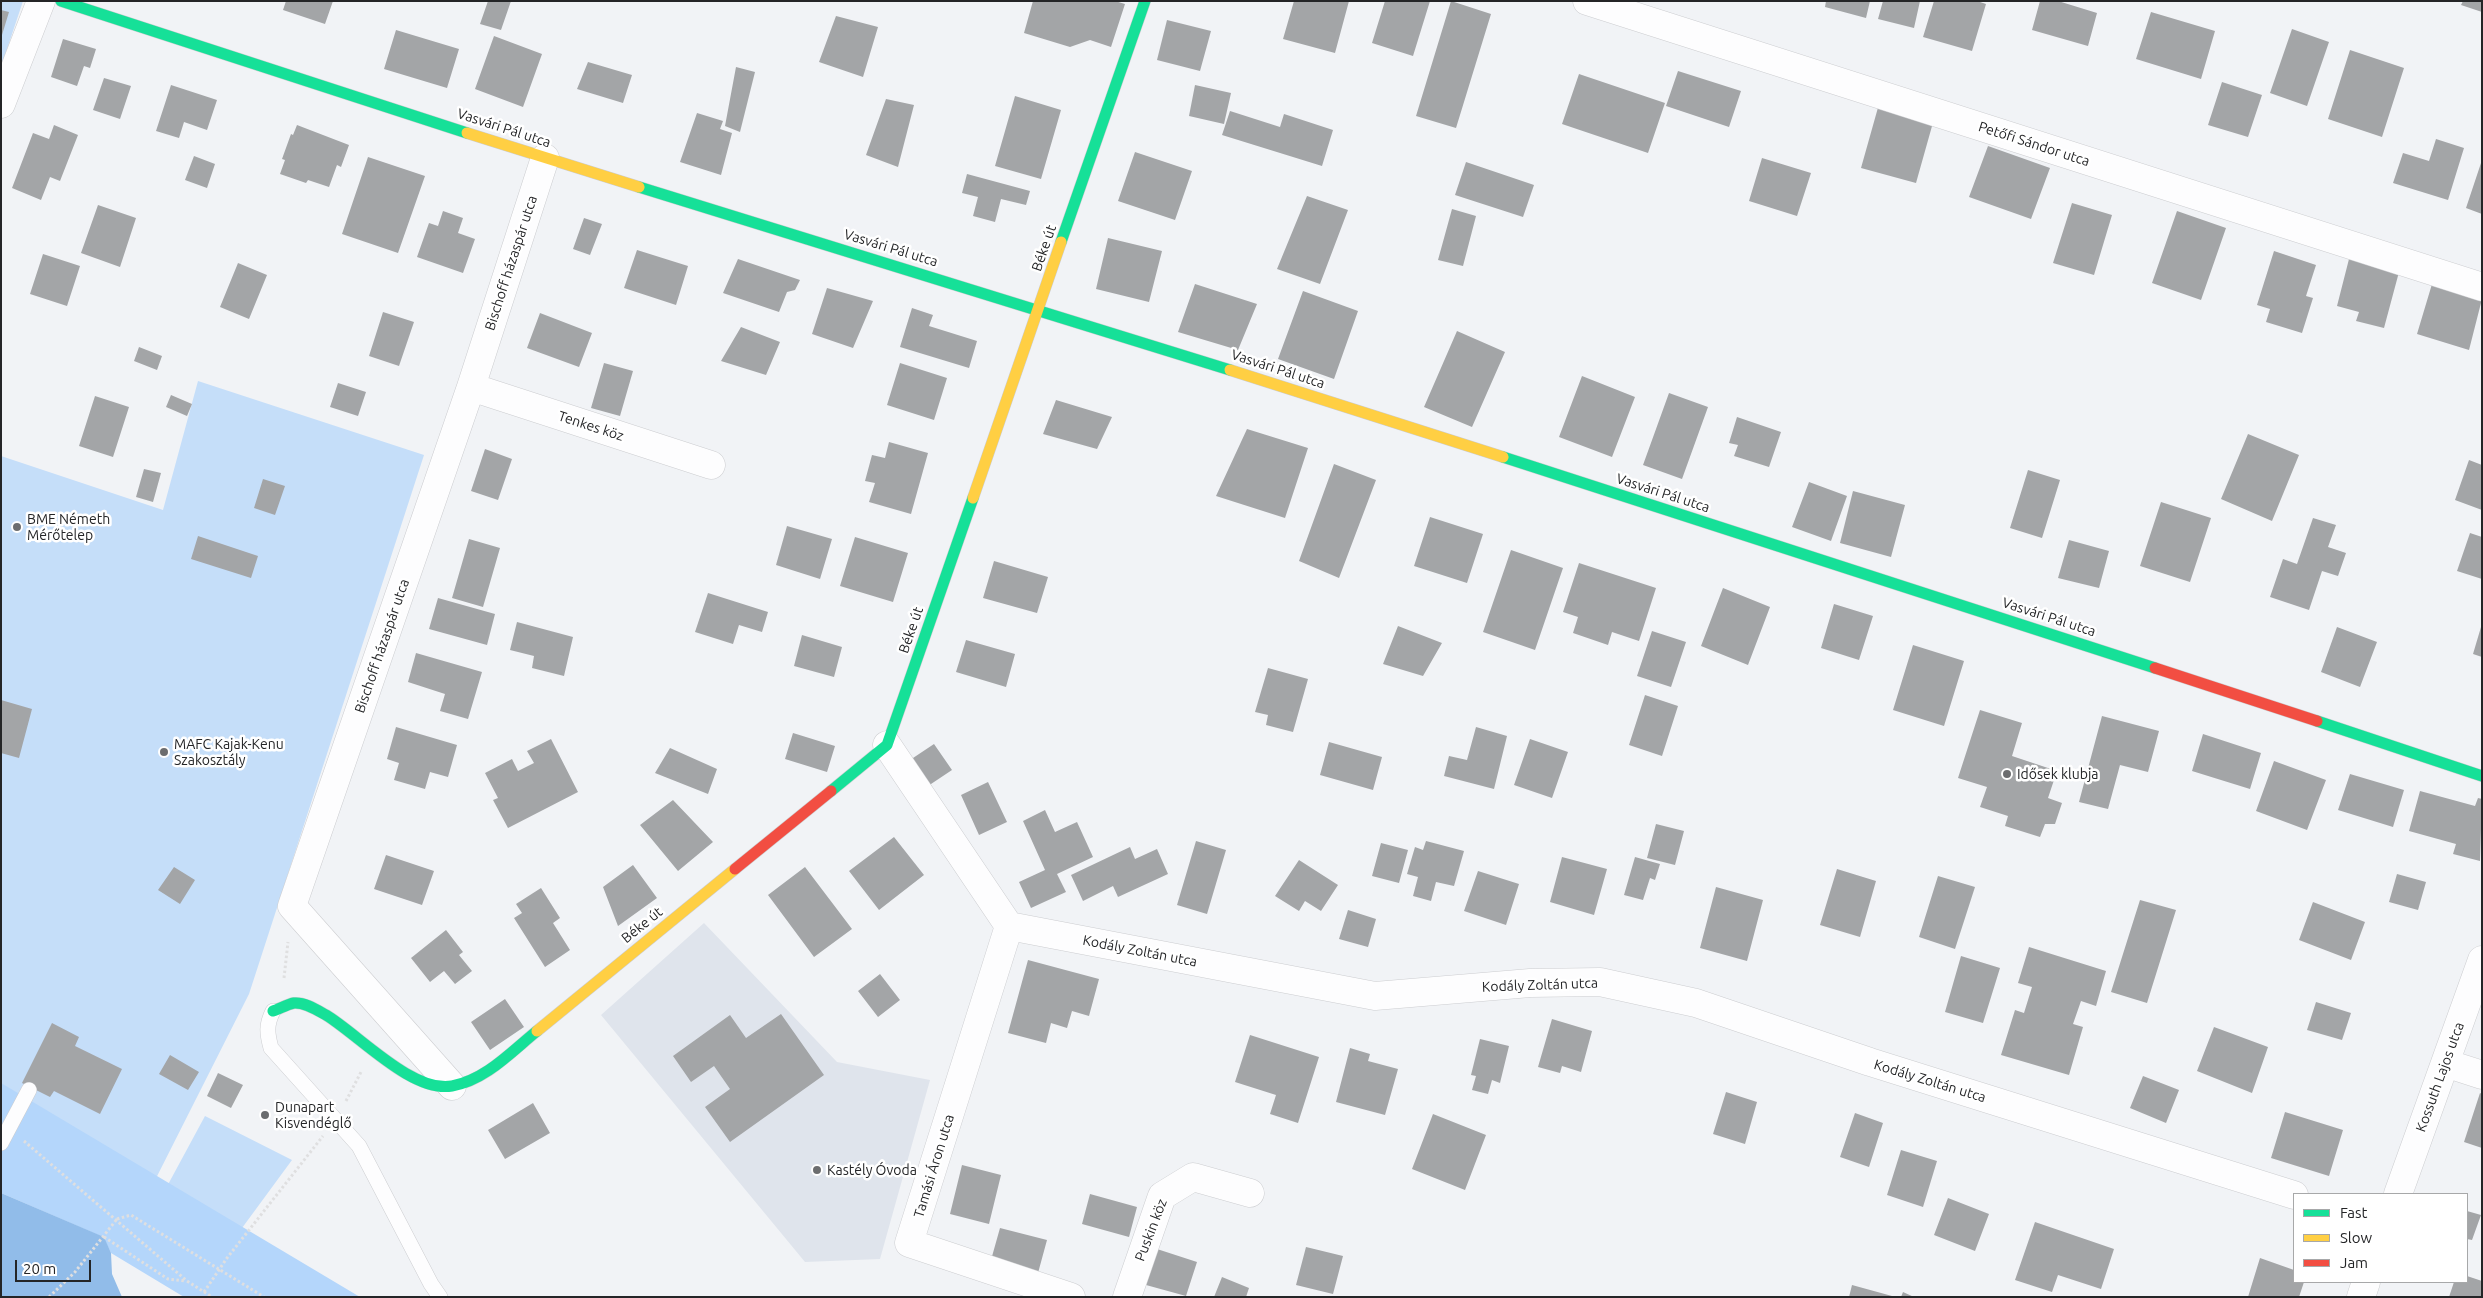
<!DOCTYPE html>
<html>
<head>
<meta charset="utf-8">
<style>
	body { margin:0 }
	#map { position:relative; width:2483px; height:1298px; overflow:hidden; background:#f1f3f6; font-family:Ubuntu,sans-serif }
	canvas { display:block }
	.frame { position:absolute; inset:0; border:2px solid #242527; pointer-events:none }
	.legend { position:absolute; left:2293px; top:1193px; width:175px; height:90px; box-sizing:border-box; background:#fff; border:1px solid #a7a8a9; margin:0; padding:6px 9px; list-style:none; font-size:15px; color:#242527 }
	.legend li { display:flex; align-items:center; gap:10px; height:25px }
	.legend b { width:25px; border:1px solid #a7a8a9 }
	.scale { position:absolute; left:15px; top:1260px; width:76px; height:22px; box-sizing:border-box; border:2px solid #242527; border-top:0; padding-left:6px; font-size:15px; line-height:18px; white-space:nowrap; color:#242527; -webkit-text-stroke:4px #fff; paint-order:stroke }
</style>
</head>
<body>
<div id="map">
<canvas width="2483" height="1298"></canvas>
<div class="frame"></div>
<ul class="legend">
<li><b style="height:6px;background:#16e098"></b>Fast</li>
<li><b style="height:6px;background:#ffcf43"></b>Slow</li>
<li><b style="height:6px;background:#f24e42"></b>Jam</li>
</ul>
<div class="scale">20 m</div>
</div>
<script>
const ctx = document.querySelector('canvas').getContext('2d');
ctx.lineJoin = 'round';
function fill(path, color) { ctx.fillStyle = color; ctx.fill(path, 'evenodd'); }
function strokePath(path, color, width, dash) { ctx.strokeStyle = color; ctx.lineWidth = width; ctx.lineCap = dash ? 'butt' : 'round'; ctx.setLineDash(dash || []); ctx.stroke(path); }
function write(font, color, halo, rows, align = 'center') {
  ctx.font = font + ' Ubuntu,sans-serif'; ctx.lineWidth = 5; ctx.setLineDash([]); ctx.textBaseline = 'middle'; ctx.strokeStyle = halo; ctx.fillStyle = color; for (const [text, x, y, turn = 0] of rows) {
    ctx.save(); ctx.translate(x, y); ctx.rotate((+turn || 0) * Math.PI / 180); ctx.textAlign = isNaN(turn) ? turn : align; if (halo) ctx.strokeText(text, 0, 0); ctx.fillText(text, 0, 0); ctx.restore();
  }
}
const built = new Path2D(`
	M704,923l133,139 93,18 -50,179 -75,3 -204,-247z`);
const green = new Path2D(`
	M1,1h22l-22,66z
	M198,381l226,74 -175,539 -106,210 -142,-92v-656l162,54z
	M205,1116l87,44 -72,98 -69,-42z`);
const forest = new Path2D(`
	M1,1083l359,214h-176l-73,-44 -8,-16 -102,-44z`);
const water = new Path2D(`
	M1,1193l103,44 7,16 1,21 10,23h-121z`);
const building = new Path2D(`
	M286,1h47l-8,23 -42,-14z
	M488,1h23l-10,29 -21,-6z
	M1033,1h82l10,3 -14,43 -21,-7 -20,7 -46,-14z
	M1294,1h55l-14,52 -52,-14z
	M1385,1h45l-17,55 -41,-13z
	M1451,1l40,13 -35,114 -40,-12z
	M1826,1h44l-4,17 -41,-11z
	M1883,1h37l-6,27 -36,-9z
	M1934,1h43l9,3 -14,47 -49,-14z
	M2040,1h18l39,12 -9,33 -56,-16z
	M2463,1h19v11l-21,-7z
	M1,10l8,2 -7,23h-1z
	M2151,12l64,19 -14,48 -65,-20z
	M836,16l42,11 -15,50 -44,-15z
	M1167,20l44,11 -11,40 -43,-11z
	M2292,29l37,13 -22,64 -37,-13z
	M396,30l63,19 -12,39 -63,-19z
	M494,36l48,18 -19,53 -48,-18z
	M63,39l33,10 -6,19 -6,-2 -7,20 -26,-9z
	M2350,50l54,18 -22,69 -54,-18z
	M588,62l44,13 -9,28 -46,-14z
	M736,67l19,5 -15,60 -15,-6z
	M1678,71l63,20 -12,36 -63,-21z
	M1579,74l86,29 -17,50 -86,-29z
	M104,78l27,8 -11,33 -27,-9z
	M2222,82l40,13 -14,42 -40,-12z
	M171,85l46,15 -10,30 -23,-8 -5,16 -23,-7z
	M1195,85l36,8 -7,31 -35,-8z
	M1015,96l46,14 -20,69 -46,-13z
	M886,99l28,6 -16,62 -32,-12z
	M1879,104l55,15 -18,64 -55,-15z
	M1230,111l50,16 4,-13 49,16 -11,36 -100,-31z
	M697,113l26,8 -3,8 12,4 -11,42 -41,-13z
	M54,125l24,10 -18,46 -10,-4 -9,23 -29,-12 21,-55 16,6z
	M297,125l52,20 -8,22 -4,-2 -8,22 -21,-7 -2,3 -26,-9 5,-14 -3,-1 9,-25 2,1z
	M2436,139l28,9 -16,52 -55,-17 10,-30 26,8z
	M1988,146l62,22 -19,51 -62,-22z
	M1135,152l57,19 -17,49 -57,-19z
	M194,156l21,8 -8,24 -22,-8z
	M368,157l57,19 -27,77 -56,-19z
	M1762,158l49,15 -14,43 -48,-15z
	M1466,162l68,23 -11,32 -68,-22z
	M2481,163l1,1v50l-16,-6z
	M967,174l63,17 -4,14 -25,-6 -6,23 -22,-6 5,-19 -16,-4z
	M1307,196l41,14 -28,74 -43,-15z
	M2072,203l40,12 -18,60 -41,-12z
	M98,205l38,13 -16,49 -39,-14z
	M1452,209l24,7 -13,50 -25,-6z
	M443,211l20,7 -5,15 17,6 -12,34 -46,-16 12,-34 9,3z
	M2177,211l49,17 -25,72 -49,-17z
	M584,218l18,6 -12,31 -17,-6z
	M1108,238l54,13 -13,51 -53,-13z
	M637,250l51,16 -12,39 -52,-17z
	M2274,251l42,14 -10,31 7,2 -11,35 -36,-11 4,-13 -13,-4z
	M43,254l37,12 -13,40 -37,-12z
	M738,259l62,21 -5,10 -8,2 -8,20 -56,-19z
	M2349,259l50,13 -15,56 -28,-7 3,-9 -22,-6z
	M238,263l29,12 -18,44 -29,-12z
	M1195,284l62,20 -19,46 -60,-18z
	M2432,284l50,15 -13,51 -52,-16z
	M827,288l46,13 -20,47 -41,-14z
	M1303,291l55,20 -24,68 -56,-20z
	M912,308l21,7 -4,11 48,15 -8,27 -69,-21z
	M383,312l31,10 -15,44 -30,-10z
	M540,313l52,20 -13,34 -52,-19z
	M741,327l39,15 -14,33 -45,-14z
	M1457,331l48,21 -33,75 -48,-20z
	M139,347l23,9 -5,14 -23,-9z
	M604,363l29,8 -13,45 -29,-8z
	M900,363l47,15 -13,42 -47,-15z
	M1582,376l53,21 -23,60 -53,-20z
	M338,383l28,9 -8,24 -28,-9z
	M1669,393l39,14 -26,72 -39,-14z
	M171,395l21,9 -5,12 -21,-9z
	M95,396l34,11 -16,50 -34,-11z
	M1056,400l56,17 -15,32 -54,-15z
	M1737,417l44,15 -12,35 -35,-11 4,-11 -9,-2z
	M1247,429l61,19 -23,70 -69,-22z
	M2248,434l51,21 -27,66 -51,-22z
	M889,442l39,11 -17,61 -42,-12 6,-19 -10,-2 7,-26 13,3z
	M485,449l27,10 -14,41 -27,-9z
	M2469,460l13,5v45l-27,-10z
	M1334,464l42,16 -37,98 -40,-17z
	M144,469l17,4 -8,29 -17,-5z
	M2028,470l32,10 -18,58 -32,-10z
	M263,479l22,7 -10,29 -21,-7z
	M1809,482l38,14 -16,45 -39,-14z
	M1853,491l52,14 -14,52 -51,-14z
	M2161,502l50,16 -21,64 -50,-16z
	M1430,517l53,17 -16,49 -53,-17z
	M2313,518l23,7 -8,22 18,6 -8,23 -16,-5 -13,39 -39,-13 13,-38 14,5z
	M787,526l45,13 -12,40 -44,-14z
	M2470,533l12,4v42l-25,-8z
	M198,536l60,20 -7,22 -60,-19z
	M855,537l53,16 -15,49 -53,-16z
	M469,539l31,9 -17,59 -31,-9z
	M2069,540l40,11 -10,37 -41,-10z
	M1511,550l52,18 -28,82 -52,-18z
	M994,561l54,16 -11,36 -54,-15z
	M1579,563l77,25 -17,53 -27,-9 -4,13 -35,-12 5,-16 -15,-5z
	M1723,588l47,19 -22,58 -47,-19z
	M708,593l60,19 -6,20 -23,-7 -6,19 -38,-12z
	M438,598l57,16 -8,31 -58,-16z
	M1834,604l39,12 -14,44 -38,-12z
	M517,622l56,15 -9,39 -32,-8 2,-12 -24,-6z
	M1398,626l44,17 -19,33 -40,-12z
	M2337,627l40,15 -17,45 -39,-15z
	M2481,627h1v30l-9,-3z
	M1652,631l34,11 -15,45 -34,-11z
	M802,635l40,12 -8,30 -40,-11z
	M966,640l49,14 -9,33 -50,-15z
	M1913,645l51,16 -20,65 -51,-16z
	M416,653l66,19 -14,47 -28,-8 5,-17 -37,-12z
	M1268,668l40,11 -15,53 -27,-7 2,-10 -13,-3z
	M1645,695l33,11 -16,50 -33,-11z
	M1,700l31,9 -13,49 -18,-5z
	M1980,710l42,13 -10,33 45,15 -9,27 14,5 -7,21h-10l-5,13 -35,-11 3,-10 -28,-9 7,-20 -29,-9z
	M2102,716l57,15 -11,41 -28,-7 -12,44 -29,-7z
	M396,727l61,18 -9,32 -18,-5 -5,17 -31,-9 5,-17 -12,-4z
	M1476,727l31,9 -13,53 -50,-13 5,-20 18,4z
	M793,733l42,13 -8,26 -42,-13z
	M2203,734l58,19 -11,36 -58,-18z
	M551,739l27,53 -70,36 -15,-28 5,-2 -13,-25 27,-14 6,12 16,-8 -7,-12z
	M1530,739l38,13 -16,46 -38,-13z
	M1329,742l53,15 -9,33 -53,-15z
	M934,744l18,26 -24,16 -18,-26z
	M670,748l47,21 -9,25 -53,-21z
	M2274,761l52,19 -19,50 -51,-19z
	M2350,774l54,16 -11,37 -55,-17z
	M988,782l19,40 -28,13 -18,-40z
	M2420,791l55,15 3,-8 4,1 -2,62 -27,-7 3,-10 -47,-13z
	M673,800l40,42 -35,29 -38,-46z
	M1045,810l10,22 22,-10 16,35 -36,17 9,18 -35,16 -12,-26 26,-12 -22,-49z
	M1656,824l28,7 -9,34 -28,-7z
	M894,837l30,38 -45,35 -30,-39z
	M1196,841l30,9 -19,64 -30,-9z
	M1426,841l38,10 -10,35 -18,-4 -5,19 -18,-5 5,-19 -11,-3 8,-27 8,3z
	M1381,843l27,7 -9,33 -27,-7z
	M1130,847l5,12 22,-10 11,25 -50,23 -5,-11 -30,15 -12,-26z
	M386,855l48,16 -12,34 -48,-16z
	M1562,857l45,12 -13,46 -44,-13z
	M1635,857l25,7 -5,16 -5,-2 -7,22 -19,-5z
	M1299,860l39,25 -17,26 -16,-10 -6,10 -24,-15z
	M633,865l24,33 -39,28 -15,-39z
	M174,867l21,13 -15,24 -22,-14z
	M805,867l47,62 -38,28 -46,-62z
	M1837,869l39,12 -16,56 -40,-12z
	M1478,871l41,13 -13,41 -42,-14z
	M2397,874l29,8 -8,28 -29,-8z
	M1938,876l37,11 -20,62 -36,-12z
	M1716,887l47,13 -16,61 -47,-13z
	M541,888l19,30 -7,5 17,27 -25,17 -31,-49 8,-5 -6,-9z
	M2140,900l36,10 -29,93 -36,-11z
	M2313,902l52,20 -14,38 -52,-20z
	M1348,910l28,9 -8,28 -29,-8z
	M446,930l17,22 -4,3 13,16 -17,13 -11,-13 -14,11 -19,-24z
	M2029,947l77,24 -10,35 -15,-5 -8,23 10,3 -14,48 -68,-20 14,-45 9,3 8,-26 -14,-4z
	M1961,956l39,12 -17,55 -38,-11z
	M1028,960l71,19 -10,37 -17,-5 -5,17 -16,-5 -5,20 -38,-10z
	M880,974l20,26 -22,17 -20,-26z
	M505,999l19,28 -34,23 -19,-28z
	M2316,1002l35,11 -9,27 -35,-10z
	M781,1014l43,61 -94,67 -25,-35 25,-18 -16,-23 -23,16 -18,-26 57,-41 16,23z
	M1552,1019l40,12 -11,41 -19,-6 -2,7 -22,-6z
	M52,1023l27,14 -4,9 47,23 -22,45 -46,-23 -4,6 -28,-14z
	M2214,1027l54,20 -16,46 -55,-22z
	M1250,1035l69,22 -21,66 -28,-9 6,-19 -41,-13z
	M1480,1039l29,7 -9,37 -8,-3 -4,14 -16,-4 4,-14 -5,-1z
	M1350,1048l20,6 -2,7 30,8 -13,46 -49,-13z
	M170,1055l29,17 -11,18 -29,-16z
	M218,1073l25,12 -12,23 -24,-12z
	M2143,1076l36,14 -13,33 -36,-15z
	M1726,1092l31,10 -12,42 -32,-10z
	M2480,1093l2,1v54l-18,-6z
	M533,1103l17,30 -45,26 -17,-29z
	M2285,1112l58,18 -14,46 -58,-18z
	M1855,1113l28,10 -14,44 -29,-10z
	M1433,1114l53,21 -21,55 -53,-21z
	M1901,1150l36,11 -14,46 -36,-12z
	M962,1165l39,10 -12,49 -39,-10z
	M1090,1194l47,13 -8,30 -47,-13z
	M1948,1198l41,16 -14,37 -41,-16z
	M2467,1211l14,4 -9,25 -5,-1z
	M2035,1222l79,27 -13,40 -43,-14 -6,17 -37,-12z
	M1000,1228l47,12 -9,33 -47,-13z
	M1306,1247l37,9 -10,38 -37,-9z
	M1157,1249l40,13 -11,34 -40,-11z
	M2260,1258l34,12v12h10l-5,15h-51z
	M2467,1276l15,5v16h-33l5,-15h13z
	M1222,1277l27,11 -3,9h-32z
	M1852,1285l40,11v1h-43z
	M1903,1292l11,5h-13z`);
const path = new Path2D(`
	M284,978l4,-36
	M346,1101l15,-29
	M24,1141l163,140 25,16
	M117,1219l14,-4 133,82
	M104,1237l64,42 17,2
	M204,1292l23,-34 96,-122
	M49,1297l26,-25 42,-53`);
const lane = new Path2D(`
	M273,1011c-7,14 -6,22 -2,37l88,98 72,138 9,13
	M1,1143l28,-53`);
const street = new Path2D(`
	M1587,1l895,286
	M1,104l40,-103
	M471,387l240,78
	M887,745l122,181 366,70 155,-13 70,-1 96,21 174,59 424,133
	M1009,926l-100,317 162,54
	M2445,1063l37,12
	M452,1086l-160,-180 179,-519 74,-229
	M2398,1194l84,-234
	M1127,1297l35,-101 31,-19 57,16
	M2361,1297l5,-15`);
const fast = new Path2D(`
	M61,1l406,132
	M639,187l591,183
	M1061,242l84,-241
	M1503,457l652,211
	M2317,721l165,55
	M831,791l56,-46 86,-247
	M273,1011c6,-2 15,-7 21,-8 11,-1 23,7 32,12 33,20 86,78 126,71 34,-6 60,-35 85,-55`);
const slow = new Path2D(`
	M467,133l172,54
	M1230,370l273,87
	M973,498l88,-256
	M537,1031l198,-162`);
const jam = new Path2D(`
	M2155,668l162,53
	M735,869l96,-78`);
const markers = [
	[17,527,5,"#6c6d6f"],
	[164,752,5,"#6c6d6f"],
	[2007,774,5,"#6c6d6f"],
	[265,1115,5,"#6c6d6f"],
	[817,1170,5,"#6c6d6f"]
];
const streetNames = [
	["Vasvári Pál utca",504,128,18],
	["Petőfi Sándor utca",2034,144,18],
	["Vasvári Pál utca",891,248,17],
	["Béke út",1044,248,-71],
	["Bischoff házaspár utca",511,263,-72],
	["Vasvári Pál utca",1278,369,18],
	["Tenkes köz",591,426,18],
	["Vasvári Pál utca",1663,493,18],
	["Vasvári Pál utca",2049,617,18],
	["Béke út",911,630,-71],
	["Bischoff házaspár utca",382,646,-71],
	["Béke út",642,925,-39],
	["Kodály Zoltán utca",1140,951,11],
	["Kodály Zoltán utca",1540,985,-2],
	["Kossuth Lajos utca",2440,1077,-70],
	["Kodály Zoltán utca",1930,1081,17],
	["Tamási Áron utca",934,1166,-73],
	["Puskin köz",1151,1230,-69]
];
const poiNames = [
	["BME Németh",27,519],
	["Mérőtelep",27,535],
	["MAFC Kajak-Kenu",174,744],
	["Szakosztály",174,760],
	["Idősek klubja",2017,774],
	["Dunapart",275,1107],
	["Kisvendéglő",275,1123],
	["Kastély Óvoda",827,1170]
];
fill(built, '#dfe4ec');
fill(green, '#c5def9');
fill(forest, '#b4d6fb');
fill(water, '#91bce9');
fill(building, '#a3a5a7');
strokePath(lane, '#cccdd0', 16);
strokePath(street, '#cccdd0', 29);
strokePath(fast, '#cccdd0', 12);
strokePath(slow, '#cccdd0', 12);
strokePath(jam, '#cccdd0', 12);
strokePath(path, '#dfdfe0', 3, [2.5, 2.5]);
strokePath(lane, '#fdfdfe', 15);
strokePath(street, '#fdfdfe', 28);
strokePath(fast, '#16e098', 11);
strokePath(slow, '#ffcf43', 11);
strokePath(jam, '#f24e42', 11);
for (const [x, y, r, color] of markers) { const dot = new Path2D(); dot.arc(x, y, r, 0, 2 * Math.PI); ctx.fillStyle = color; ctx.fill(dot); strokePath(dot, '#fff', 2); }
write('14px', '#242527', '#fff', streetNames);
write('14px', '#242527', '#fff', poiNames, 'left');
</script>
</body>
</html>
